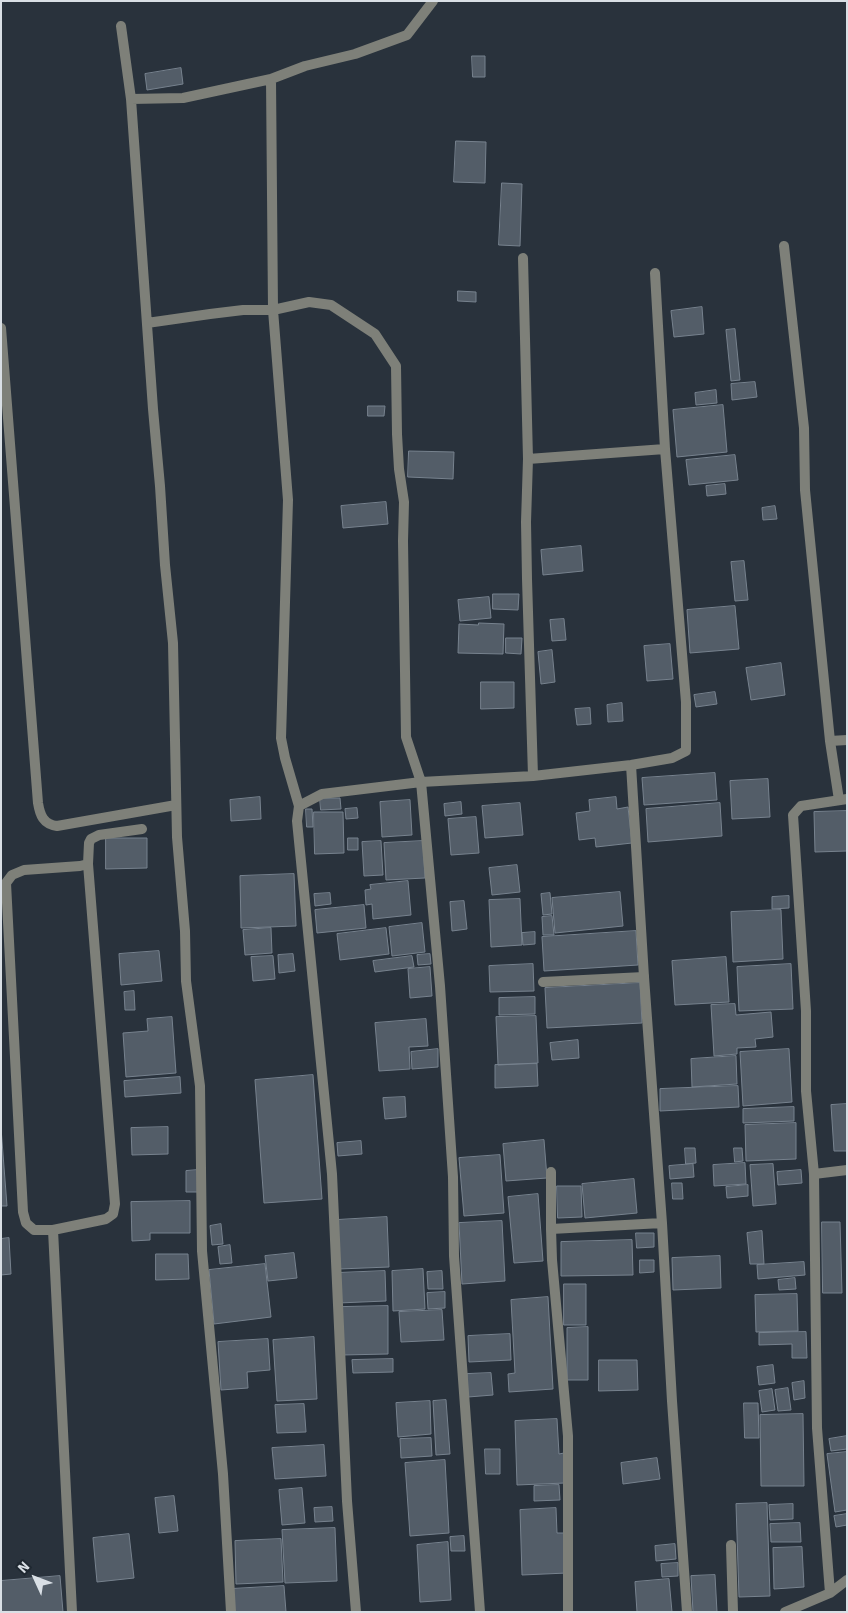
<!DOCTYPE html>
<html>
<head>
<meta charset="utf-8">
<style>
	body { margin:0 }
	#map { position:relative; width:848px; height:1613px; overflow:hidden; background:#29323c; font-family:Signika,sans-serif }
	canvas { display:block }
	.frame { position:absolute; inset:0; border:2px solid #d9dfe5; pointer-events:none }
	.north { position:absolute; left:10px; top:1553px; width:50px; height:50px; -webkit-text-stroke:4px #1f2831; paint-order:stroke; rotate:313deg; font-size:14px; font-weight:700; line-height:20px; text-align:center; color:#d9dfe5 }
	.north::after { content:''; display:block; margin:auto; width:18px; height:22px; background:#d9dfe5; clip-path:polygon(50% 0,100% 100%,50% 72%,0 100%) }
</style>
</head>
<body>
<div id="map">
<canvas width="848" height="1613"></canvas>
<div class="frame"></div>
<div class="north">N</div>
</div>
<script>
const ctx = document.querySelector('canvas').getContext('2d');
ctx.lineJoin = 'round';
function fill(path, color) { ctx.fillStyle = color; ctx.fill(path, 'evenodd'); }
function strokePath(path, color, width, dash) { ctx.strokeStyle = color; ctx.lineWidth = width; ctx.lineCap = dash ? 'butt' : 'round'; ctx.setLineDash(dash || []); ctx.stroke(path); }
const building = new Path2D(`
	M472,56h13v21h-12z
	M181,68l2,16 -36,6 -2,-16z
	M456,141l30,1 -1,41 -31,-1z
	M502,183l20,1 -2,62 -21,-1z
	M458,291l18,1v10l-18,-1z
	M702,307l2,27 -30,3 -3,-26z
	M735,329l5,51 -9,1 -5,-51z
	M755,382l2,15 -25,3 -1,-16z
	M716,390l1,13 -21,2 -1,-12z
	M723,405l4,47 -50,5 -4,-47z
	M368,406h17l-1,10h-16z
	M409,451l45,1 -1,27 -45,-2z
	M735,455l3,25 -49,5 -3,-25z
	M725,484l1,10 -19,2 -1,-10z
	M386,502l2,22 -45,4 -2,-22z
	M775,506l2,13 -14,1 -1,-12z
	M581,546l2,25 -40,4 -2,-25z
	M744,561l4,39 -13,1 -4,-39z
	M493,594h26l-1,16 -25,-1z
	M489,597l2,21 -31,3 -2,-21z
	M735,606l4,43 -49,4 -3,-43z
	M564,619l2,21 -14,1 -2,-21z
	M479,623l25,1 -1,30 -45,-1 1,-29 19,1z
	M506,638h16l-1,16 -15,-1z
	M670,644l3,35 -26,2 -3,-35z
	M552,650l3,32 -14,2 -3,-32z
	M781,663l4,32 -34,5 -5,-32z
	M481,682h33v26l-33,1z
	M715,692l2,12 -21,3 -2,-12z
	M622,703l1,18 -15,1 -1,-17z
	M590,708l1,16 -14,1 -2,-16z
	M715,773l2,27 -73,5 -2,-27z
	M768,779l2,38 -38,2 -2,-38z
	M260,797l1,22 -30,2 -1,-21z
	M616,797l1,12 11,-2 4,36 -36,4 -1,-9 -16,2 -3,-27 14,-2 -1,-11z
	M320,798h20l1,11 -20,1z
	M410,800l2,35 -30,2 -2,-35z
	M461,802l1,12 -17,2 -1,-12z
	M520,803l3,32 -38,3 -3,-32z
	M720,803l2,33 -74,6 -2,-33z
	M357,808l1,10 -12,1 -1,-10z
	M306,809h6l1,18h-6z
	M847,811v40l-32,1 -1,-40z
	M314,812h29l1,41 -29,1z
	M476,817l3,36 -28,2 -3,-36z
	M106,838h41v30l-41,1z
	M348,838h10v12h-10z
	M381,841l2,34 -19,1 -2,-34z
	M423,841l2,37 -39,2 -2,-37z
	M517,865l3,27 -28,3 -3,-27z
	M294,874l2,52 -55,2 -1,-52z
	M408,881l3,34 -38,4 -1,-15 -6,1 -1,-15 6,-1 -1,-4z
	M620,892l3,34 -68,7 -3,-35z
	M330,893l1,11 -16,2 -1,-12z
	M550,893l2,21 -9,1 -2,-21z
	M789,896v12l-17,1v-12z
	M520,899l2,46 -31,2 -2,-47z
	M464,901l3,28 -15,2 -2,-29z
	M364,905l2,23 -49,5 -2,-23z
	M781,910l2,49 -50,3 -2,-50z
	M552,916l2,19h-11l-1,-18z
	M422,923l3,29 -33,4 -3,-29z
	M271,928l1,25 -27,2 -2,-25z
	M386,928l3,26 -49,6 -3,-26z
	M636,931l2,34 -94,6 -2,-34z
	M535,932v12l-12,1 -1,-12z
	M159,951l3,30 -41,4 -2,-31z
	M293,954l2,17 -16,2 -1,-18z
	M430,954l1,10 -13,1 -1,-10z
	M273,956l2,23 -22,2 -2,-24z
	M412,956l2,11 -39,5 -2,-11z
	M726,957l3,45 -54,3 -3,-44z
	M533,964l1,27 -44,1 -1,-26z
	M791,964l2,45 -54,2 -2,-44z
	M430,967l2,29 -22,2 -2,-29z
	M640,983l2,40 -95,5 -2,-40z
	M134,991l1,19h-10l-1,-18z
	M535,997v17l-36,1v-17z
	M735,1004l1,11 35,-3 2,25 -18,2 1,8 -19,1v6l-23,2 -3,-51z
	M536,1016l2,47 -40,2 -2,-48z
	M172,1017l4,56 -50,4 -3,-44 25,-2 -1,-12z
	M426,1019l2,27 -19,1 1,22 -31,2 -4,-48z
	M578,1040l1,18 -27,2 -2,-17z
	M438,1049v18l-26,2 -1,-17z
	M789,1049l3,53 -49,4 -3,-54z
	M736,1056l1,28 -45,3 -1,-28z
	M537,1064l1,22 -43,2v-23z
	M313,1075l9,124 -58,4 -9,-123z
	M180,1077l1,16 -56,4 -1,-16z
	M738,1086l1,21 -79,4v-22z
	M405,1097l1,20 -21,2 -2,-21z
	M847,1104v47h-13l-3,-46z
	M794,1107v14l-51,2v-14z
	M796,1123v36l-50,2 -1,-36z
	M168,1127v27l-36,1 -1,-27z
	M1,1128l6,78h-6z
	M544,1140l3,38 -41,3 -3,-37z
	M361,1141l1,13 -24,2 -1,-13z
	M685,1148h10l1,15 -10,1z
	M734,1148h8l1,13 -8,1z
	M500,1155l4,58 -40,3 -5,-58z
	M745,1163l1,21 -32,2 -1,-21z
	M693,1164l1,13 -24,2 -1,-13z
	M773,1164l3,40 -23,2 -3,-41z
	M198,1170v22h-12v-21z
	M801,1170l1,13 -24,2 -1,-13z
	M634,1179l3,34 -52,5 -3,-34z
	M672,1183h10l1,16h-10z
	M748,1185v11l-21,2 -1,-11z
	M557,1186h24l1,31 -24,1z
	M538,1194l5,67 -29,2 -6,-66z
	M190,1201v32h-40v7l-18,1 -1,-39z
	M387,1217l2,50 -50,2 -2,-49z
	M502,1221l3,60 -43,3 -3,-61z
	M822,1222h18l2,71h-19z
	M221,1224l2,20 -11,1 -2,-19z
	M762,1231l2,33h-14l-3,-31z
	M636,1233h18v14l-17,1z
	M9,1238l2,36 -10,1v-36z
	M632,1240l1,35 -72,1v-34z
	M230,1245l2,18 -12,1 -2,-17z
	M294,1253l3,25 -29,3 -3,-25z
	M156,1254h32l1,25 -33,1z
	M720,1256l1,32 -48,2 -1,-32z
	M640,1260h14v12l-14,1z
	M804,1262l1,13 -47,4 -1,-14z
	M265,1264l6,53 -57,7 -5,-54z
	M423,1269l2,40 -32,2 -1,-40z
	M385,1271l1,30 -48,2 -1,-30z
	M442,1271l1,18h-15l-1,-17z
	M795,1278l1,11 -17,1 -1,-10z
	M564,1284h22v41h-22z
	M445,1292v16l-17,1 -1,-16z
	M797,1294l1,37 -42,1 -1,-37z
	M548,1297l5,92 -44,3 -1,-18 7,-1 -4,-73z
	M388,1306v48l-46,1v-48z
	M442,1310l2,30 -43,2 -2,-30z
	M588,1327v53h-21v-52z
	M806,1332l1,26h-15v-14l-33,1v-12z
	M510,1334l1,26 -42,2 -1,-26z
	M314,1337l3,62 -40,2 -4,-61z
	M268,1339l2,31 -23,2 1,16 -27,2 -3,-48z
	M393,1359v13l-40,1 -1,-13z
	M599,1360h38l1,30 -39,1z
	M773,1365l2,18 -16,2 -2,-18z
	M491,1373l2,22 -25,2 -1,-23z
	M804,1381l1,17 -11,2 -2,-17z
	M788,1388l3,22 -13,1 -3,-21z
	M772,1389l3,21 -13,2 -3,-21z
	M446,1400l4,54 -14,1 -3,-54z
	M430,1401l1,33 -33,3 -2,-34z
	M744,1403h14l1,35h-14z
	M304,1404l2,28 -29,1 -2,-28z
	M803,1414l1,72h-43l-1,-71z
	M557,1419l2,35 5,-1 1,30 -48,2 -2,-64z
	M847,1436v13l-16,2 -2,-12z
	M431,1438l1,18 -31,2 -1,-19z
	M324,1445l2,31 -51,3 -3,-31z
	M485,1449h15v25h-14z
	M847,1452v58l-12,2 -8,-58z
	M657,1458l3,21 -37,5 -2,-21z
	M445,1460l4,73 -39,3 -5,-73z
	M559,1485l1,15 -26,1v-15z
	M302,1488l3,35 -23,2 -3,-35z
	M174,1496l4,35 -19,2 -4,-35z
	M767,1503l3,93 -31,1 -3,-93z
	M793,1504v15l-23,1 -1,-15z
	M332,1507l1,14 -18,1 -1,-14z
	M556,1508l1,25h8l2,40 -45,2 -2,-65z
	M847,1514v11l-11,2 -2,-11z
	M800,1523l1,19h-30l-1,-18z
	M335,1528l2,53 -52,2 -3,-53z
	M129,1534l5,44 -37,4 -4,-44z
	M464,1536l1,15h-14l-1,-14z
	M281,1539l2,43 -47,2 -1,-43z
	M448,1542l3,58 -31,2 -3,-57z
	M675,1544l1,15 -20,2 -1,-15z
	M802,1547l2,40 -30,2 -1,-41z
	M678,1563v13l-16,1 -1,-13z
	M715,1575l2,37h-24l-2,-36z
	M60,1576l3,36h-62v-31z
	M669,1579l3,33h-35l-2,-30z
	M284,1586l2,26h-53l-2,-23z`);
const lane = new Path2D(`
	M543,982l101,-5
	M53,1230l53,-11 7,-5 2,-10 -27,-340
	M731,1545l2,67
	M72,1612l-19,-382h-19l-8,-7 -3,-11 -17,-329 6,-8 12,-5 56,-4 8,-2 1,-21 2,-4 8,-4 43,-6`);
const street = new Path2D(`
	M121,26l10,73 22,310 7,77 5,79 8,78 4,194 8,94 1,50 14,105 2,165 21,223 8,138
	M131,99l52,-1 88,-19
	M784,246l20,182 1,62 25,251 9,59
	M523,258l5,201 -2,63 1,57 6,197
	M655,273l10,176
	M147,323l63,-9 33,-4h30l36,-8 22,3 44,29 21,32 1,68 2,35 5,33 -1,39 3,196 15,45 19,204 13,191 1,79 26,356
	M1,328l37,475c2,12 5,21 19,23l119,-21
	M830,741l17,-1
	M631,765l13,212 18,246 10,178 15,211
	M299,806l-14,-48 -4,-20 7,-238 -15,-190 -2,-231 34,-13 50,-12 52,-19 26,-34
	M551,1172v57
	M814,1174l33,-4
	M830,1593l-13,-165 -3,-254 -8,-83v-80l-13,-196 8,-9 46,-7
	M356,1612l-9,-111 -15,-327 -35,-353 2,-15 23,-12 99,-12 112,-6 98,-11 41,-7 14,-7v-49l-21,-253 -137,10
	M568,1612v-176l-16,-176 -1,-31 111,-6
	M785,1612l45,-19 17,-13`);
fill(building, '#535d68');
strokePath(building, '#77828e', 1);
strokePath(lane, '#7e8079', 10);
strokePath(street, '#7e8079', 10);
</script>
</body>
</html>
